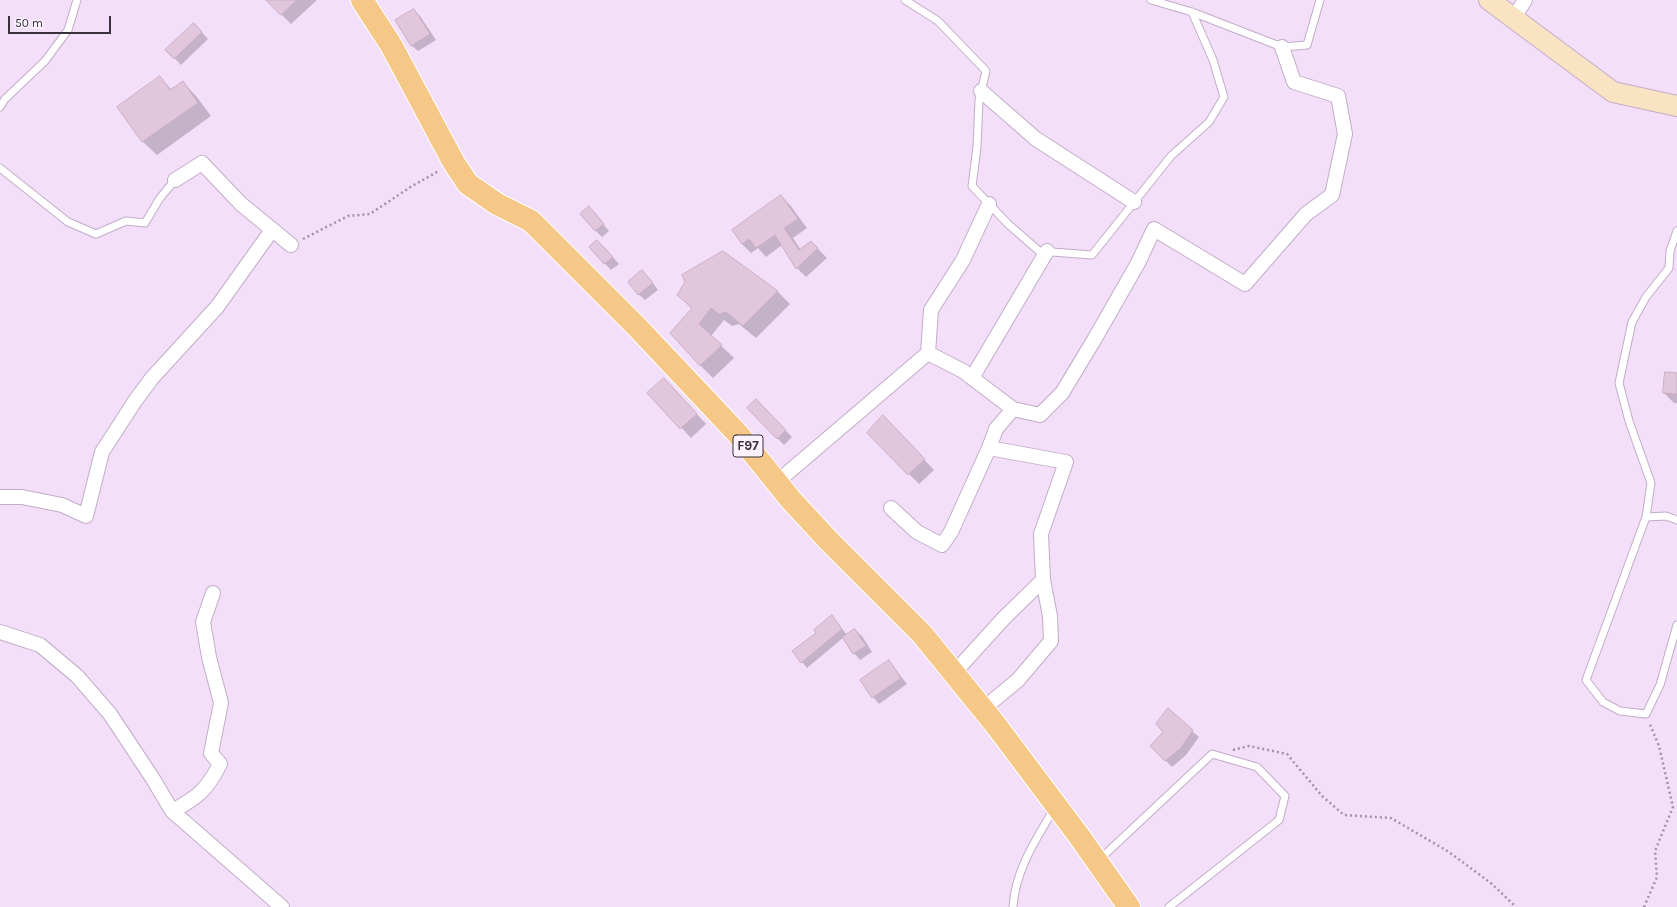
<!DOCTYPE html>
<html>
<head>
<meta charset="utf-8">
<style>
	body { margin:0 }
	#map { position:relative; width:1677px; height:907px; overflow:hidden; background:#f4dffa; font-family:Karla,sans-serif }
	canvas { display:block }
	.scale { position:absolute; left:8px; top:16px; width:103px; height:18px; box-sizing:border-box; border:2px solid #38303a; border-top:0; padding-left:5px; font-size:12px; line-height:14px; white-space:nowrap; color:#38303a; -webkit-text-stroke:3px #faf2fd; paint-order:stroke }
</style>
</head>
<body>
<div id="map">
<canvas width="1677" height="907"></canvas>
<div class="scale">50 m</div>
</div>
<script>
const ctx = document.querySelector('canvas').getContext('2d');
ctx.lineJoin = 'round';
function fill(path, color) { ctx.fillStyle = color; ctx.fill(path, 'evenodd'); }
function strokePath(path, color, width, dash) { ctx.strokeStyle = color; ctx.lineWidth = width; ctx.lineCap = dash ? 'butt' : 'round'; ctx.setLineDash(dash || []); ctx.stroke(path); }
function write(font, color, halo, rows, align = 'center') {
  ctx.font = font + ' Karla,sans-serif'; ctx.lineWidth = 3.5; ctx.setLineDash([]); ctx.textBaseline = 'middle'; ctx.strokeStyle = halo; ctx.fillStyle = color; for (const [text, x, y, turn = 0] of rows) {
    ctx.save(); ctx.translate(x, y); ctx.rotate((+turn || 0) * Math.PI / 180); ctx.textAlign = isNaN(turn) ? turn : align; if (halo) ctx.strokeText(text, 0, 0); ctx.fillText(text, 0, 0); ctx.restore();
  }
}
const shadow = new Path2D(`
	M267,0h50l-26,24z
	M414,10l6,6 16,24 -18,11 -7,-6z
	M194,24l14,15 -27,26 -14,-15z
	M160,78l12,12 11,-8 13,14 15,20 -54,39 -14,-13 -25,-35z
	M781,196l9,9 17,23 -14,10 8,12 10,-8 16,16 -21,19 -9,-9 -15,-23 -16,12 -8,-9 -7,5 -9,-9 -8,-14z
	M589,207l20,24 -7,6 -7,-7z
	M590,247h14l15,17 -8,6z
	M649,278l9,12 -13,10 -7,-6z
	M777,291l13,13 -34,34 -17,-14 -7,2 -8,-6 -13,16 23,22 -21,20 -13,-13 -8,-56 -13,-14z
	M1677,374v29h-3l-10,-10z
	M674,389l32,35 -15,14 -42,-45z
	M756,400l36,37 -8,8 -36,-37z
	M893,427l41,43 -15,14 -51,-51z
	M837,622l10,13 8,-5 7,6 10,16 -12,8 -6,-7 -10,-16 -37,31 -14,-17z
	M889,661l18,23 -28,20 -6,-7z
	M1192,731l7,6 -13,18 -14,12 -21,-21z`);
const building = new Path2D(`
	M266,0h31l-16,15z
	M414,9l16,25 -19,12 -16,-26z
	M194,23l8,9 -28,27 -9,-9z
	M160,76l10,14 13,-9 15,22 -56,39 -25,-35z
	M781,195l17,24 -14,9 15,22 12,-9 7,7 -22,21 -21,-34 -19,13 -7,-9 -7,5 -10,-14z
	M589,206l15,18 -9,7 -15,-17z
	M597,240l16,17 -9,7 -15,-17z
	M723,251l55,40 -35,35 -17,-14 -7,2 -8,-6 -12,16 23,21 -22,21 -30,-33 22,-25 -15,-13 8,-13 -3,-7z
	M642,270l11,13 -15,12 -10,-13z
	M1665,372l12,1v21l-14,-1z
	M664,378l33,36 -17,15 -33,-36z
	M756,399l30,31 -9,9 -30,-31z
	M883,415l42,44 -17,16 -41,-42z
	M832,615l10,14 -41,34 -9,-12 24,-18 -2,-3z
	M855,629l11,17 -13,8 -11,-17z
	M889,660l12,18 -29,20 -12,-18z
	M1168,708l25,22 -13,19 -15,12 -15,-15 13,-14 -7,-8z`);
const path = new Path2D(`
	M303,239l45,-23 22,-2 42,-28 27,-15
	M1233,750l16,-4 38,8 35,42 22,19 47,3 58,34 43,32 24,23
	M1644,907l13,-30 -2,-26 18,-44 -14,-61 -10,-24`);
const lane = new Path2D(`
	M905,0l33,21 48,50 -7,29 -2,47 -5,39 36,38 31,27 53,4 79,-99 38,-34 15,-25 -11,-37 -21,-48
	M1151,0l41,12 90,35 25,-2 13,-45
	M0,107l5,-8 40,-38 23,-31 9,-30
	M0,168l68,54 28,12 30,-13 19,2 15,-25 15,-18
	M1677,231l-7,20 -1,17 -23,29 -14,25 -13,61 10,38 22,62 -5,34 -60,163 17,22 17,9 26,3 14,-29 17,-60
	M1646,517l20,-1 11,4
	M1099,860l113,-106 45,13 28,29 -6,24 -110,87
	M1013,907c2,-36 23,-68 41,-98`);
const street = new Path2D(`
	M1513,19l12,-19
	M981,91l55,48 98,63
	M175,180l27,-17 39,41 50,41
	M928,353l3,-43 32,-50 26,-56
	M972,378l75,-127
	M989,448l7,-19 17,-20
	M777,482l151,-129 35,18 50,38 27,6 22,-22 32,-53 44,-77 16,-34 91,55 61,-70 26,-19 13,-61 -7,-38 -44,-14 -12,-35
	M0,497h22l40,8 24,11 16,-64 33,-51 17,-23 65,-71 55,-77
	M891,508l26,24 25,13 9,-13 38,-84 77,14 -25,72 2,46
	M0,632l40,13 37,31 33,38 43,65 19,32 110,96
	M954,673l50,-55 39,-38 7,36 1,25 -33,39 -35,29
	M172,811c25,-13 35,-21 48,-47l-9,-11 10,-50 -12,-46 -6,-35 10,-29`);
const secondary = new Path2D(`
	M1489,0l124,92 64,14`);
const primary = new Path2D(`
	M362,0l29,45 63,118 14,21 29,20 34,17 107,107 99,105 54,67 38,41 93,93 73,90 84,112 50,71`);
const shields = [
	[748,446,30]
];
const shieldNames = [
	["F97",748,446]
];
fill(shadow, '#0003');
fill(building, '#e2c6dc');
strokePath(building, '#c9aec4', 1);
strokePath(lane, '#c1adc7', 9);
strokePath(street, '#c1adc7', 16);
strokePath(secondary, '#c1adc7', 22);
strokePath(primary, '#fff', 24);
strokePath(path, '#a091a4', 2.5, [2, 3]);
strokePath(lane, '#fff', 7);
strokePath(street, '#fff', 14);
strokePath(secondary, '#fae3c3', 20);
strokePath(primary, '#f5c887', 22);
for (const [x, y, w] of shields) { const box = new Path2D(); box.roundRect(x - w / 2, y - 11, w, 22, 3); ctx.fillStyle = '#faf2fd'; ctx.fill(box); strokePath(box, '#38303a', 1); }
write('bold 13px', '#38303a', null, shieldNames);
</script>
</body>
</html>
